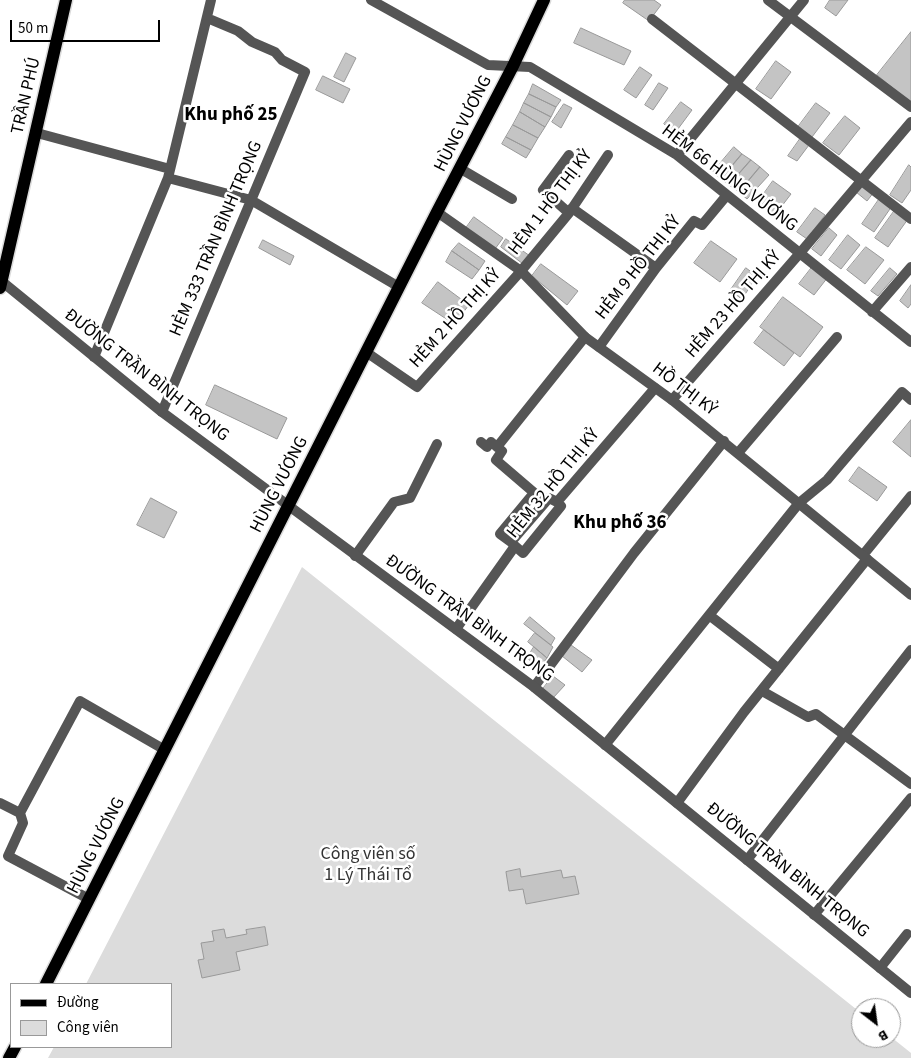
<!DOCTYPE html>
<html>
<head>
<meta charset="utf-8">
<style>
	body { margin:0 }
	#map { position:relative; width:911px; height:1058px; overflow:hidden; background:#fff; font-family:"Source Sans 3",sans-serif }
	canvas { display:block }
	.legend { position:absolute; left:10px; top:983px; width:162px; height:65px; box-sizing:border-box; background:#fff; border:1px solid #999; margin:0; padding:6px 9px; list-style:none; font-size:15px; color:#000 }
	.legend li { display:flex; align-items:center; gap:10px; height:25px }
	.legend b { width:25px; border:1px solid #999 }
	.north { position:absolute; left:851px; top:998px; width:50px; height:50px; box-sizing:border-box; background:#fff; border:1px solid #999; border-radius:50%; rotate:150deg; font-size:14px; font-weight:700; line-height:20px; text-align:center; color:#000 }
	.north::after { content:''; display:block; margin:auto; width:18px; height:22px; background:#000; clip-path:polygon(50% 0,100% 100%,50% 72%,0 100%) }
	.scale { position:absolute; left:10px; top:20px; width:150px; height:22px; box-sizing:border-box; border:2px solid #000; border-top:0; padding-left:6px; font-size:15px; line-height:18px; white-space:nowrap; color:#000; -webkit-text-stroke:4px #fff; paint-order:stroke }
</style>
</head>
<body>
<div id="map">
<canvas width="911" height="1058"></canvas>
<ul class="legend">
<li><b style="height:6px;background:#000"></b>Đường</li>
<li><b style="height:14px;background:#dcdcdc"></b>Công viên</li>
</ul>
<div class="north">B</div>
<div class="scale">50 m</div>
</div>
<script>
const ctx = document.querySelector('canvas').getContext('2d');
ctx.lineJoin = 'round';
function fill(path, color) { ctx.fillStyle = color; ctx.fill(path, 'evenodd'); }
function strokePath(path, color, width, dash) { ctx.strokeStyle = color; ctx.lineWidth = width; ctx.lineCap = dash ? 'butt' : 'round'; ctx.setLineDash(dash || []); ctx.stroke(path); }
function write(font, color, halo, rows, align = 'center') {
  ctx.font = font + ' "Source Sans 3",sans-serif'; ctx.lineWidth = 5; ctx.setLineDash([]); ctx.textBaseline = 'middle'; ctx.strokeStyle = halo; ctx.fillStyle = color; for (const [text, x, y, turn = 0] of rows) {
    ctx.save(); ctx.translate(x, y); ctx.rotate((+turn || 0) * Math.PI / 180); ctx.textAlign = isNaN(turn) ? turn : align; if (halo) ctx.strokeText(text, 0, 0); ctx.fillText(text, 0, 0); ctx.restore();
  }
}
const green = new Path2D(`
	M302,567l559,446v25l30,-1 20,16v5h-863l6,-11h117v-63h-85z`);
const building = new Path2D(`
	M625,0h29l7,5 -12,16 -26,-18z
	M830,0h18l-12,16 -11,-8z
	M581,28l50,23 -7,14 -50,-22z
	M911,32v71l-34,-28z
	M346,53l10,5 -12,24 -10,-5z
	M776,61l15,11 -20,27 -15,-10z
	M640,67l12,8 -16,23 -12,-8z
	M323,76l27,13 -7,14 -27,-13z
	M659,83l9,5 -15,22 -8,-5z
	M533,84l28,16 -5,7 -27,-13z
	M529,94l27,13 -5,10 -27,-14z
	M681,102l11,8 -17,23 -11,-9z
	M524,103l27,14 -6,10 -25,-15z
	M816,103l14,10 -18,24 -14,-10z
	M564,104l8,4 -11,20 -9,-6z
	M520,112l25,15 -7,11 -25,-13z
	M845,116l15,12 -21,27 -16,-12z
	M513,125l25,13 -7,12 -25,-13z
	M506,137l25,13 -5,8 -24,-14z
	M800,139l9,6 -12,16 -9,-5z
	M734,147l8,7 -21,25 -8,-7z
	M742,154l9,6 -22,25 -8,-6z
	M751,160l9,7 -21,25 -10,-7z
	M909,165l2,2v23l-9,13 -12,-8z
	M760,167l9,8 -22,24 -8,-7z
	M773,181l18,13 -16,21 -17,-13z
	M863,183l11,9 -7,9 -11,-9z
	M880,198l12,8 -18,26 -12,-8z
	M815,208l10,7 -18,24 -10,-7z
	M895,210l13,9 -20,28 -13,-9z
	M474,217l29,21 -8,11 -29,-21z
	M829,228l8,7 -16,21 -9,-7z
	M848,235l12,10 -19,24 -12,-9z
	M506,239l24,17 -7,8 -22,-17z
	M263,240l31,16 -4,9 -31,-17z
	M711,241l26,18 -17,23 -26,-19z
	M459,243l26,18 -6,9 -27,-19z
	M866,247l18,13 -19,24 -18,-14z
	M452,251l27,19 -7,9 -26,-17z
	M541,264l37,27 -11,14 -35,-29z
	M813,266l15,11 -14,18 -15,-11z
	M746,268l11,8 -15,23 -12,-8z
	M890,268l7,6 -19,22 -7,-5z
	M438,282l31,23 -15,19 -32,-21z
	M911,285v19l-3,4 -8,-7z
	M783,297l40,30 -23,30 -40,-30z
	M764,330l30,23 -10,13 -30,-23z
	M215,385l72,33 -10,21 -71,-34z
	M911,420v37l-18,-15z
	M859,467l28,20 -10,14 -28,-20z
	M151,498l26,14 -13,26 -27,-13z
	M530,617l25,21 -4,7 -27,-21z
	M535,633l18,14 -6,11 -19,-16z
	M571,645l21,15 -10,12 -20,-16z
	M534,647l13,11 -8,10 -12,-10z
	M553,676l12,9 -12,13 -11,-8z
	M520,869l1,8 40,-7 2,8 12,-2 4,18 -53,10 -3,-15 -14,2 -3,-19z
	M265,927l3,18 -32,7 4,18 -38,8 -4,-18 6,-1 -3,-16 13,-2 -2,-10 12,-2 2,9 21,-4 -1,-4z`);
const service = new Path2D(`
	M371,0l117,65 42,2 147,88 234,187
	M768,0l143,107
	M652,19l259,200
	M37,133l133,36
	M569,155l-26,35 26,23
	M677,155l127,-155
	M168,178l83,22 148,87
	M572,208l84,60
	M872,312l39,-45
	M599,347l57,-79 38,-47 8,4 25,-30
	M366,352l51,35 104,-116 48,-58 39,-58
	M94,357l74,-179 43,-178
	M672,400l128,-147 111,-131
	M162,412l143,-340 -23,-12 -7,-8 -23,-10 -14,-11 -31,-13
	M481,442l6,5 4,-5 11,9 -6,9 49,42
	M497,447l88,-110
	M738,453l99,-116
	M511,542l-11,-8 34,-41
	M515,546l8,7 38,-47 -4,-4 98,-114
	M863,555l48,-59
	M355,556l39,-54 16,-4 27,-54
	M709,615l70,54
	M456,629l59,-83 -4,-4 38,-44 8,4
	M534,687l100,-134 90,-112
	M762,691l46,26 8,-3 95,70
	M605,745l194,-242 28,-23 75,-88 9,8
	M0,803l20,10 3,10 -15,33 81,43
	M677,803l67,-91 123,-153
	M20,813l60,-112 85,49
	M747,860l164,-210
	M814,915l97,-117
	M880,968l27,-34`);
const minor = new Path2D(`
	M461,169l51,30
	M437,212l84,59 64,66 87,63 239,195
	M289,506l245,181 377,306`);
const tertiary = new Path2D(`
	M0,280l162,132 127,94`);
const primary = new Path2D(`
	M0,288l66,-288
	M46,984l391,-772 76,-146 31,-66
	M9,1058l6,-11`);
const streetNames = [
	["TRẦN PHÚ",27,96,-77],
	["HÙNG VƯƠNG",464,124,-63],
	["HẺM 66 HÙNG VƯƠNG",729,179,37],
	["HẺM 1 HỒ THỊ KỶ",551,203,-53],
	["HẺM 333 TRẦN BÌNH TRỌNG",217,239,-67],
	["HẺM 9 HỒ THỊ KỶ",639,268,-52],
	["HẺM 23 HỒ THỊ KỶ",734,305,-49],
	["HẺM 2 HỒ THỊ KỶ",456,319,-48],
	["ĐƯỜNG TRẦN BÌNH TRỌNG",146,376,38],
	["HỒ THỊ KỶ",684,390,37],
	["HẺM 32 HỒ THỊ KỶ",554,484,-51],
	["HÙNG VƯƠNG",280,485,-63],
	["ĐƯỜNG TRẦN BÌNH TRỌNG",469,619,36],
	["HÙNG VƯƠNG",97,846,-63],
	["ĐƯỜNG TRẦN BÌNH TRỌNG",787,871,39]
];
const parkNames = [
	["Công viên số",368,855],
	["1 Lý Thái Tổ",368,876]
];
const neighbourhoodNames = [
	["Khu phố 25",231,116],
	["Khu phố 36",620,524]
];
fill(green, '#dcdcdc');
fill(building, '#c4c4c4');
strokePath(building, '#999', 1);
strokePath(primary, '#dbdbdb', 15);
strokePath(service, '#555', 10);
strokePath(minor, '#555', 10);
strokePath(tertiary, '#555', 10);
strokePath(primary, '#000', 12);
write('18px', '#000', '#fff', streetNames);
write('18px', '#333', '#fff', parkNames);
write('bold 19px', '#000', '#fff', neighbourhoodNames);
</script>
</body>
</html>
